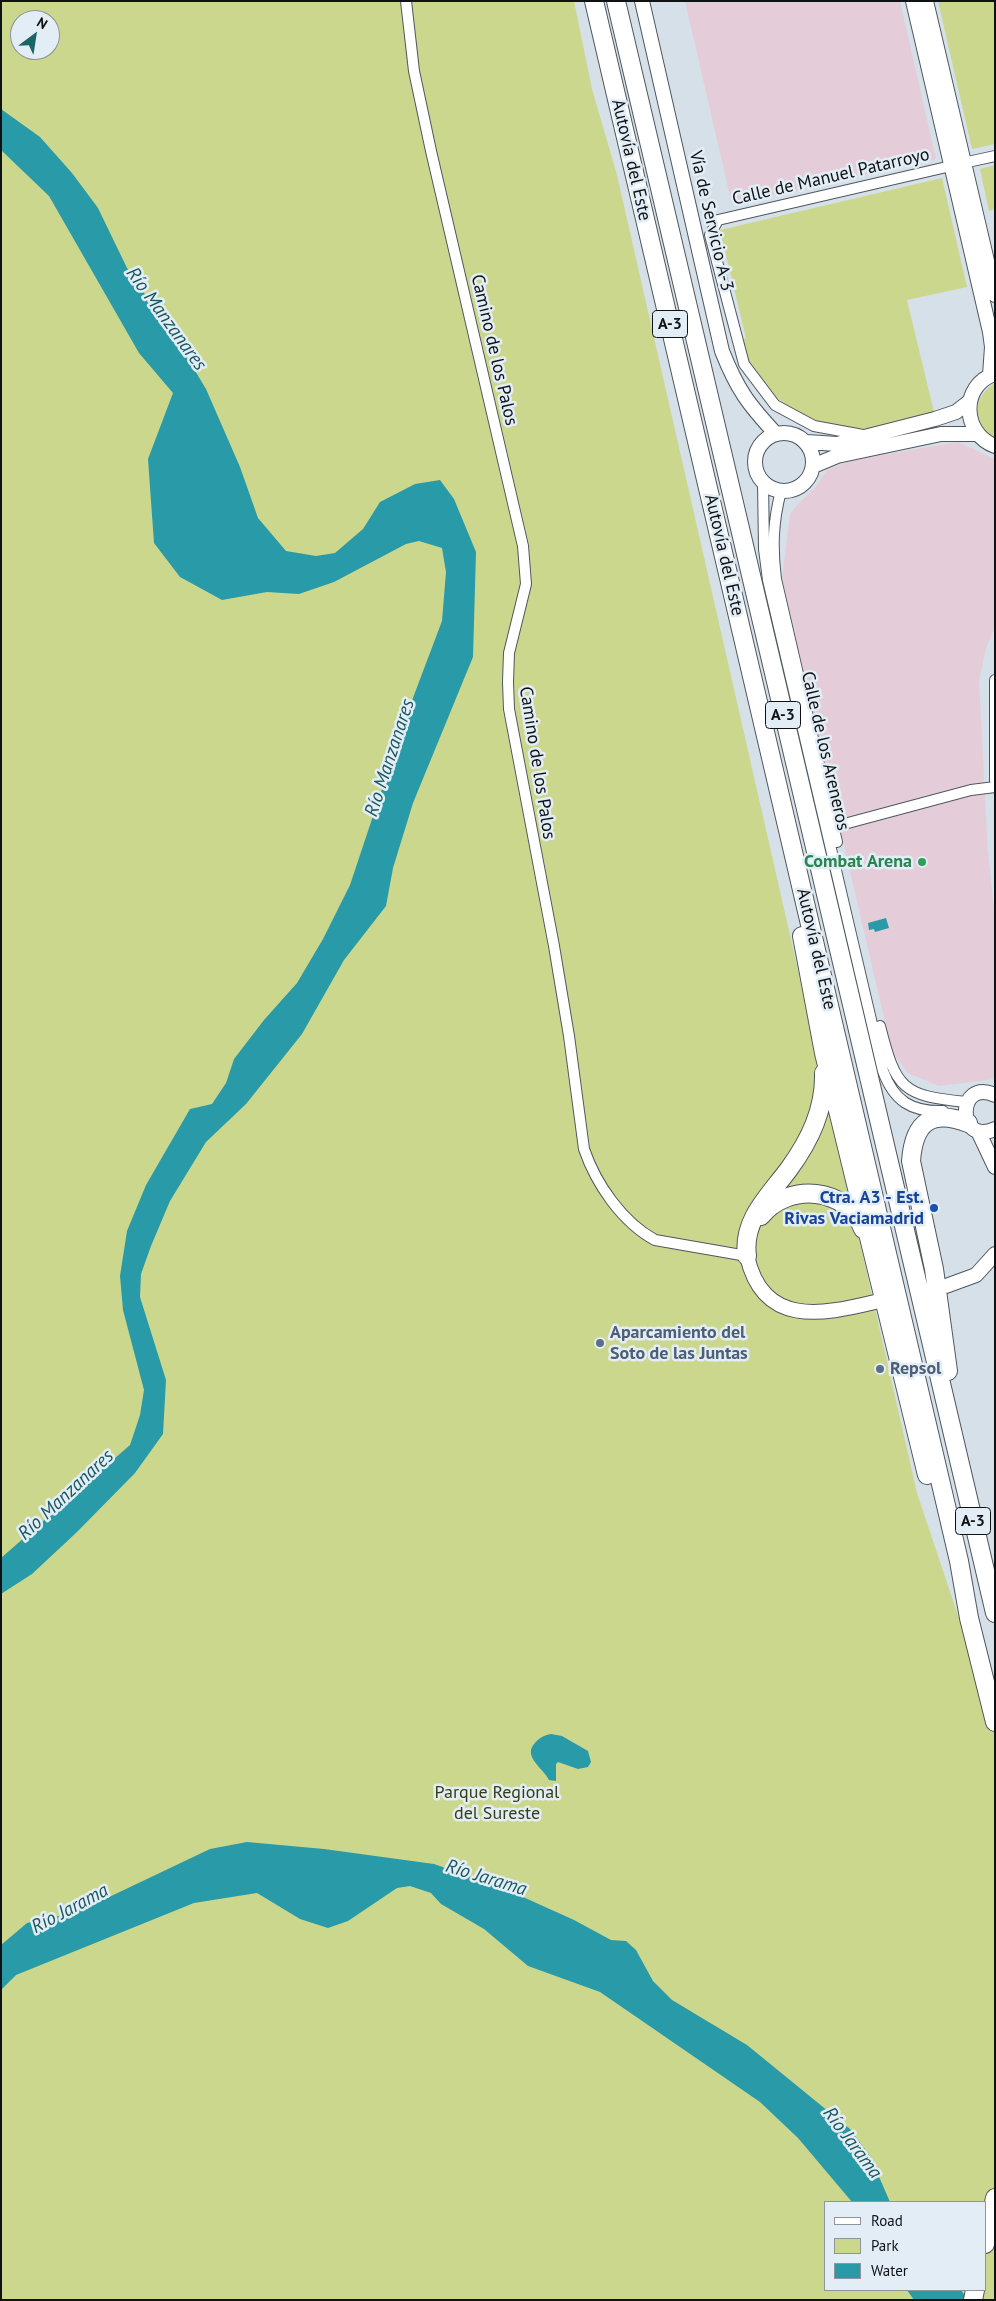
<!DOCTYPE html>
<html>
<head>
<meta charset="utf-8">
<style>
	body { margin:0 }
	#map { position:relative; width:996px; height:2301px; overflow:hidden; background:#d5e0e8; font-family:"PT Sans",sans-serif }
	canvas { display:block }
	.frame { position:absolute; inset:0; border:2px solid #0f1215; pointer-events:none }
	.legend { position:absolute; left:824px; top:2201px; width:162px; height:90px; box-sizing:border-box; background:#e2edf5; border:1px solid #8e959b; margin:0; padding:6px 9px; list-style:none; font-size:15px; color:#0f1215 }
	.legend li { display:flex; align-items:center; gap:10px; height:25px }
	.legend b { width:25px; border:1px solid #8e959b }
	.north { position:absolute; left:10px; top:10px; width:50px; height:50px; box-sizing:border-box; background:#e2edf5; border:1px solid #8e959b; border-radius:50%; rotate:31deg; font-size:14px; font-weight:700; line-height:20px; text-align:center; color:#0f1215 }
	.north::after { content:''; display:block; margin:auto; width:18px; height:22px; background:#186766; clip-path:polygon(50% 0,100% 100%,50% 72%,0 100%) }
</style>
</head>
<body>
<div id="map">
<canvas width="996" height="2301"></canvas>
<div class="frame"></div>
<ul class="legend">
<li><b style="height:6px;background:#fff"></b>Road</li>
<li><b style="height:14px;background:#ccd78e"></b>Park</li>
<li><b style="height:14px;background:#299aa7"></b>Water</li>
</ul>
<div class="north">N</div>
</div>
<script>
const ctx = document.querySelector('canvas').getContext('2d');
ctx.lineJoin = 'round';
function fill(path, color) { ctx.fillStyle = color; ctx.fill(path, 'evenodd'); }
function strokePath(path, color, width, dash) { ctx.strokeStyle = color; ctx.lineWidth = width; ctx.lineCap = dash ? 'butt' : 'round'; ctx.setLineDash(dash || []); ctx.stroke(path); }
function write(font, color, halo, rows, align = 'center') {
  ctx.font = font + ' "PT Sans",sans-serif'; ctx.lineWidth = 5; ctx.setLineDash([]); ctx.textBaseline = 'middle'; ctx.strokeStyle = halo; ctx.fillStyle = color; for (const [text, x, y, turn = 0] of rows) {
    ctx.save(); ctx.translate(x, y); ctx.rotate((+turn || 0) * Math.PI / 180); ctx.textAlign = isNaN(turn) ? turn : align; if (halo) ctx.strokeText(text, 0, 0); ctx.fillText(text, 0, 0); ctx.restore();
  }
}
const industrial = new Path2D(`
	M685,1h215l36,158 -204,46z
	M958,442l37,17v168l-9,21 -7,32 9,172 7,68v159l-56,7 -31,-13 -16,-21 -110,-473 8,-65 9,-11 16,-15 12,-18 26,-10z`);
const green = new Path2D(`
	M1,1h573l18,88 25,86 300,1318 78,233v574h-994zM20,20h30v30h-30zM825,2202h160v88h-160z
	M938,1h57v143l-23,5z
	M995,165v44l-6,2 -9,-42z
	M942,178l25,109 -60,13 27,112c-21,5 -43,12 -64,16 -50,7 -95,-22 -119,-63 -5,-7 -7,-17 -9,-25l4,-2 -26,-108z
	M995,383v56c-22,-15 -24,-41 0,-56z`);
const water = new Path2D(`
	M1,109l39,28 32,36 26,35 29,60 52,76 27,45 34,78 18,51 28,33 30,5 19,-3 28,-24 17,-27 35,-18 25,-4 14,19 22,53 -3,105 -60,146 -20,65 -7,38 -42,54 -42,74 -56,70 -40,38 -36,59 -19,45 -10,28 -1,23 26,83 -3,54 -28,39 -58,59 -45,42 -31,20v-36l129,-113 10,-30 4,-25 -21,-80 -3,-34 7,-45 19,-46 44,-76 22,-5 14,-21 8,-24 30,-39 33,-37 26,-44 27,-54 58,-174 34,-90 4,-49 -4,-24 -23,-7 -13,3 -72,38 -35,12 -32,-2 -45,8 -42,-23 -26,-34 -6,-84 25,-66 -34,-40 -90,-157 -48,-46z
	M886,918l3,10 -14,4 -1,-3 -5,1 -1,-7z
	M551,1734l11,2 26,15 3,11 -3,5 -10,2 -20,-7 -2,2v17l-7,-1c-5,-11 -26,-23 -15,-36 5,-6 10,-9 17,-10z
	M247,1842l77,7 110,15 69,24 71,32 37,20 15,1 10,9 17,31 19,19 75,45 103,84 20,27 20,46h-38l-54,-64 -38,-36 -160,-110 -72,-26 -44,-37 -43,-25 -10,-11 -21,-7 -13,2 -49,33 -20,7 -28,-9 -43,-26 -63,10 -178,72 -15,15v-45l26,-22 41,-9 39,-16 103,-49z
	M907,2290h54l7,10h-54z`);
const street = new Path2D(`
	M406,1l8,70 17,80 92,395 3,38 -17,69 -1,29 1,27 45,237 15,90 15,113c12,35 38,73 71,91l92,16
	M963,163l32,-7
	M863,435l-49,-9 -39,-21 -31,-41 -34,-129 8,-15 233,-54
	M763,482l1,67 4,31 115,491c11,30 28,41 60,40
	M781,491c-8,30 -9,56 -5,88l61,263
	M995,680v101
	M833,827l138,-37 24,-3
	M880,1026c16,63 22,70 87,76`);
const secondary = new Path2D(`
	M642,1l80,350c15,38 26,53 54,83
	M913,1l77,331 2,15 -2,28
	M926,1l69,294
	M995,374c-35,11 -33,60 0,72
	M755 462a29 29 0 1 1 58 0a29 29 0 1 1-58 0Z
	M807,442l30,2 98,-25 21,-7 14,-11
	M813,466l24,-10 104,-22h36
	M995,1095c-39,-18 -39,52 0,34
	M978,1131l17,36
	M747,1256c16,71 74,59 128,46
	M946,1286l30,-11 19,-21`);
const highway = new Path2D(`
	M594,1l365,1560 10,57 26,104
	M616,1l379,1612
	M802,936l22,117 103,422
	M761,1216c27,-34 86,-29 102,13
	M747,1256c-5,-36 22,-60 42,-87 21,-29 36,-60 35,-96
	M948,1371l-14,-102 -23,-108c3,-39 20,-52 57,-38
	M985,2244l10,-46
	M973,2300l2,-10`);
const markers = [
	[922,862,5,"#2e9e5b"],
	[934,1208,5,"#1a4fb4"],
	[600,1343,5,"#5c6f8a"],
	[880,1369,5,"#5c6f8a"]
];
const shields = [
	[670,324,35],
	[783,715,35],
	[973,1521,35]
];
const shieldNames = [
	["A-3",670,324],
	["A-3",783,715],
	["A-3",973,1521]
];
const streetNames = [
	["Autovía del Este",631,160,77],
	["Calle de Manuel Patarroyo",831,177,-13],
	["Vía de Servicio A-3",711,221,77],
	["Camino de los Palos",494,350,77],
	["Autovía del Este",724,555,77],
	["Calle de los Areneros",825,751,77],
	["Camino de los Palos",537,763,81],
	["Autovía del Este",816,949,77]
];
const leisureNames = [
	["Combat Arena",912,862]
];
const transitNames = [
	["Ctra. A3 - Est.",924,1198],
	["Rivas Vaciamadrid",924,1219]
];
const serviceNames = [
	["Aparcamiento del",610,1333],
	["Soto de las Juntas",610,1354],
	["Repsol",890,1369]
];
const parkNames = [
	["Parque Regional",497,1793],
	["del Sureste",497,1814]
];
const waterNames = [
	["Río Manzanares",166,319,54],
	["Río Manzanares",390,758,-72],
	["Río Manzanares",66,1495,-43],
	["Río Jarama",486,1878,17],
	["Río Jarama",70,1909,-28],
	["Río Jarama",852,2143,53]
];
fill(industrial, '#e4cdd8');
fill(green, '#ccd78e');
fill(water, '#299aa7');
strokePath(street, '#4f575e', 12);
strokePath(secondary, '#4f575e', 16);
strokePath(highway, '#4f575e', 20);
strokePath(street, '#fff', 10);
strokePath(secondary, '#fff', 14);
strokePath(highway, '#fff', 18);
for (const [x, y, r, color] of markers) { const dot = new Path2D(); dot.arc(x, y, r, 0, 2 * Math.PI); ctx.fillStyle = color; ctx.fill(dot); strokePath(dot, '#e2edf5', 2); }
for (const [x, y, w] of shields) { const box = new Path2D(); box.roundRect(x - w / 2, y - 13.5, w, 27, 4); ctx.fillStyle = '#e2edf5'; ctx.fill(box); strokePath(box, '#0f1215', 1); }
write('bold 16px', '#0f1215', null, shieldNames);
write('18px', '#0f1215', '#e2edf5', streetNames);
write('bold 18px', '#27864d', '#e2edf5', leisureNames, 'right');
write('bold 18px', '#164399', '#e2edf5', transitNames, 'right');
write('bold 18px', '#4e5e75', '#e2edf5', serviceNames, 'left');
write('18px', '#373d14', '#e2edf5', parkNames);
write('italic 19px', '#1b575e', '#e2edf5', waterNames);
</script>
</body>
</html>
